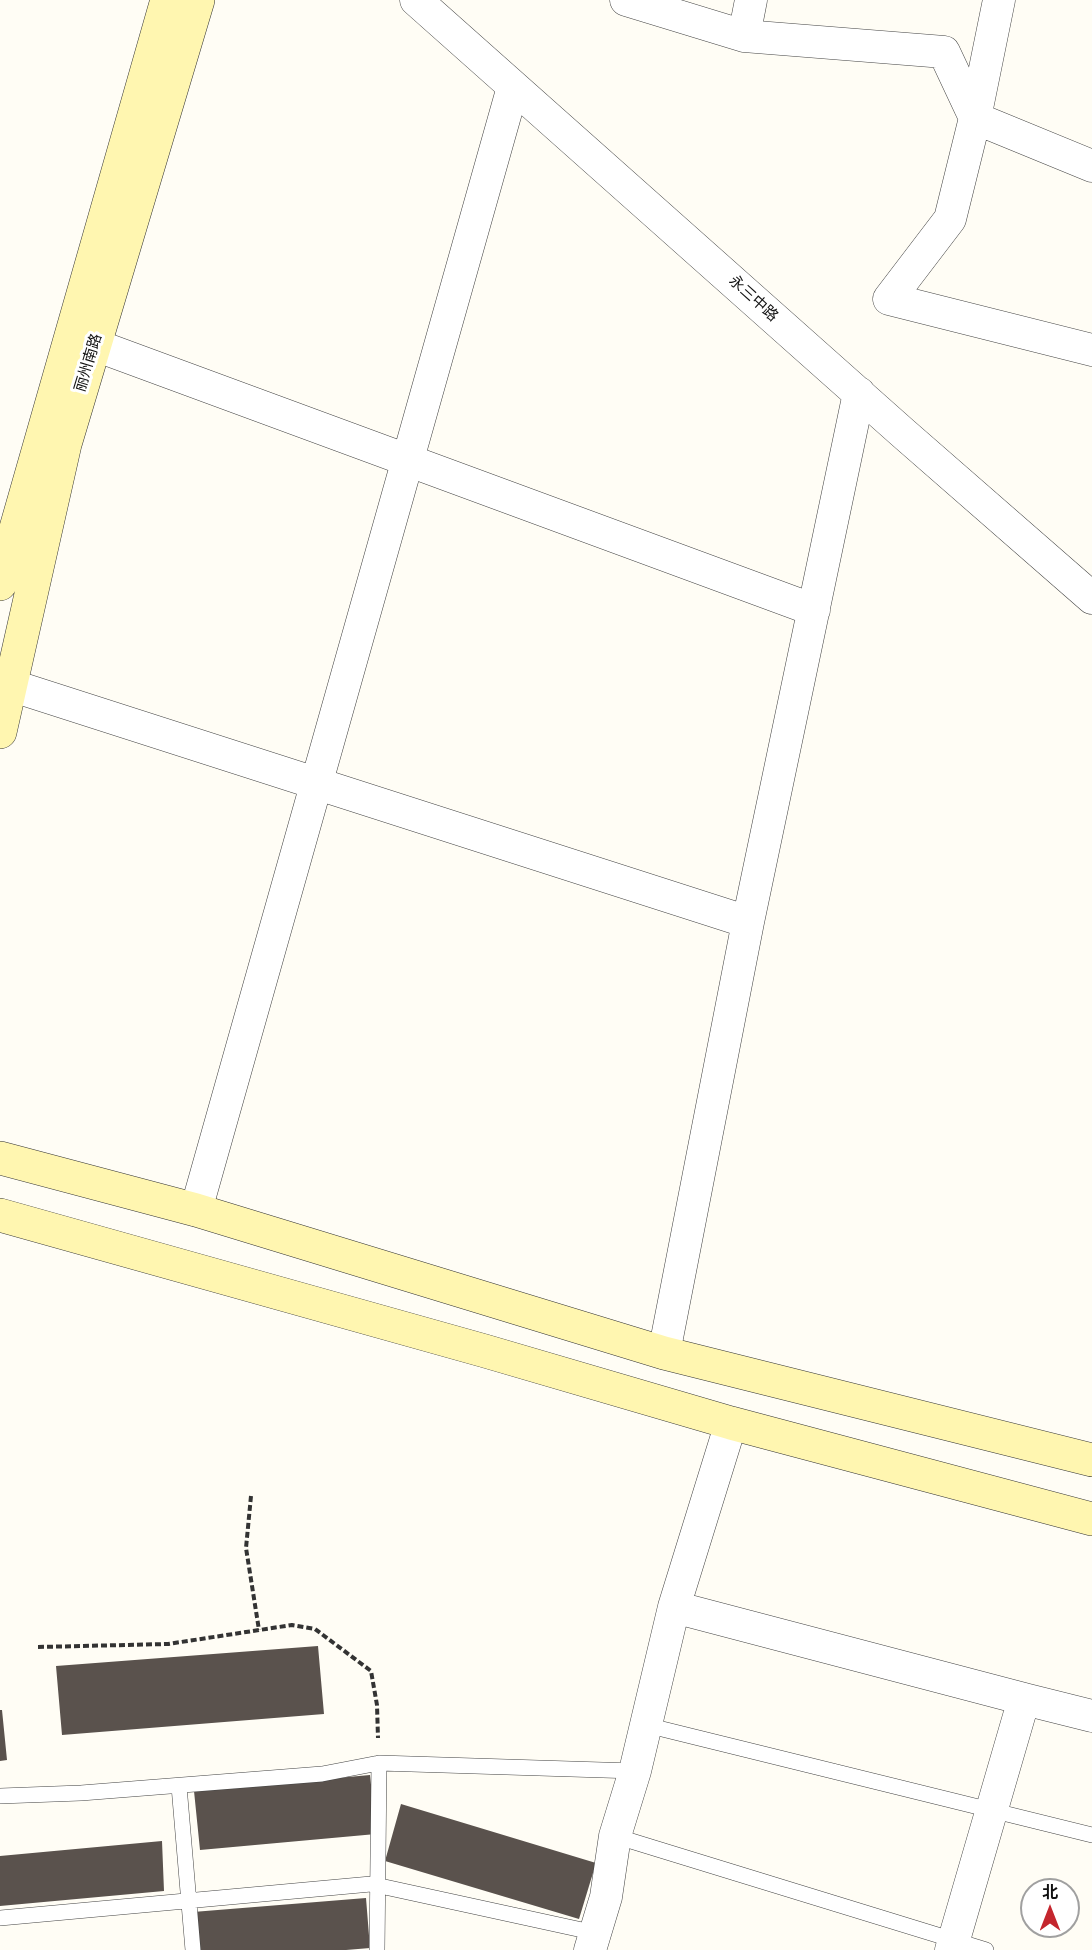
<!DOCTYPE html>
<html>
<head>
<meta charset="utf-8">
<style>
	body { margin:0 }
	#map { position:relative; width:1092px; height:1950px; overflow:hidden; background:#fffdf5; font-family:"Source Serif 4","Noto Sans SC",serif }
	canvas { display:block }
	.north { position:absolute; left:1020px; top:1878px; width:60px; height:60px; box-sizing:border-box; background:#fff; border:2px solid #a0a0a0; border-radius:50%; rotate:0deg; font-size:16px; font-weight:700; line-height:24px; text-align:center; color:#111 }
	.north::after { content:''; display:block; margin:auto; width:21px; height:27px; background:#c4262e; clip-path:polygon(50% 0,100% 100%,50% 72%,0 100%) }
</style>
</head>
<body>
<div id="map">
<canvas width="1092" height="1950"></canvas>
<div class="north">北</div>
</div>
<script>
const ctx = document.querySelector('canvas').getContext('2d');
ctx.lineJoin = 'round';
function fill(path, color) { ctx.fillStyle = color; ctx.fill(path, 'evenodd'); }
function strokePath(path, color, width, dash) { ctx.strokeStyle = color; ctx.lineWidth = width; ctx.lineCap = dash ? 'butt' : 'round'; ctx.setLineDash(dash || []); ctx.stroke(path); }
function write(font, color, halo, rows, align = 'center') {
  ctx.font = font + ' "Source Serif 4","Noto Sans SC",serif'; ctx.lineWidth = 6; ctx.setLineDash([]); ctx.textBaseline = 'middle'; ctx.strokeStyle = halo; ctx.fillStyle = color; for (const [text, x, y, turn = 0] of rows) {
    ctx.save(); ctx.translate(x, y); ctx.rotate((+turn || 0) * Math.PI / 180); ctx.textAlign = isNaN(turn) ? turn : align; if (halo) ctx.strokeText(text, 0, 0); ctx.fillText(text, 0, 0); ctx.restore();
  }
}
const building = new Path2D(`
	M318,1646l6,68 -262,21 -6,-69z
	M0,1710h2l5,50 -7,1z
	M370,1775l6,59 -176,16 -6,-59z
	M401,1804l195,59 -17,56 -194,-58z
	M162,1841l2,50 -164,15v-50z
	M366,1898l4,50 -24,2h-151l-2,-38z`);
const path = new Path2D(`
	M251,1496l-5,52 13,82
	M38,1647l130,-3 124,-19 23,4 56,42 6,34 1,33`);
const lane = new Path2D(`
	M646,1725l446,110
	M179,1786l14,164
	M0,1796l81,-3 241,-19 57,-11 256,8
	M615,1836l371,114
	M0,1918l371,-34 225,49
	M377,1950l2,-187`);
const street = new Path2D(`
	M416,0l487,433 189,165
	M626,0l118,36 200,16 31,66 117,48
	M999,0l-24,118 -25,101 -61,80 203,51
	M744,36l7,-36
	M95,345l719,265
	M10,685l738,237
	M196,1210l317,-1123
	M664,1353l84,-431 111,-529
	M674,1607l350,92 -73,251
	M1024,1699l68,17
	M590,1950l16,-53 9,-61 20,-65 39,-164 57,-184`);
const secondary = new Path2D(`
	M0,584l167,-584
	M0,732l65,-288 133,-444
	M0,1158l196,52 468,143 428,107
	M0,1215l485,136 246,72 361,96`);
const streetNames = [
	["永三中路",753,299,42],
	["丽州南路",89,363,-73]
];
fill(building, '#5a524d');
strokePath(lane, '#444', 16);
strokePath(street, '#444', 33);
strokePath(secondary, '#333', 34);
strokePath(path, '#333', 4, [6, 3]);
strokePath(lane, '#fff', 15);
strokePath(street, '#fff', 32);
strokePath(secondary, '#fff6b0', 33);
write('15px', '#111', '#fff', streetNames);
</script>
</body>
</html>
